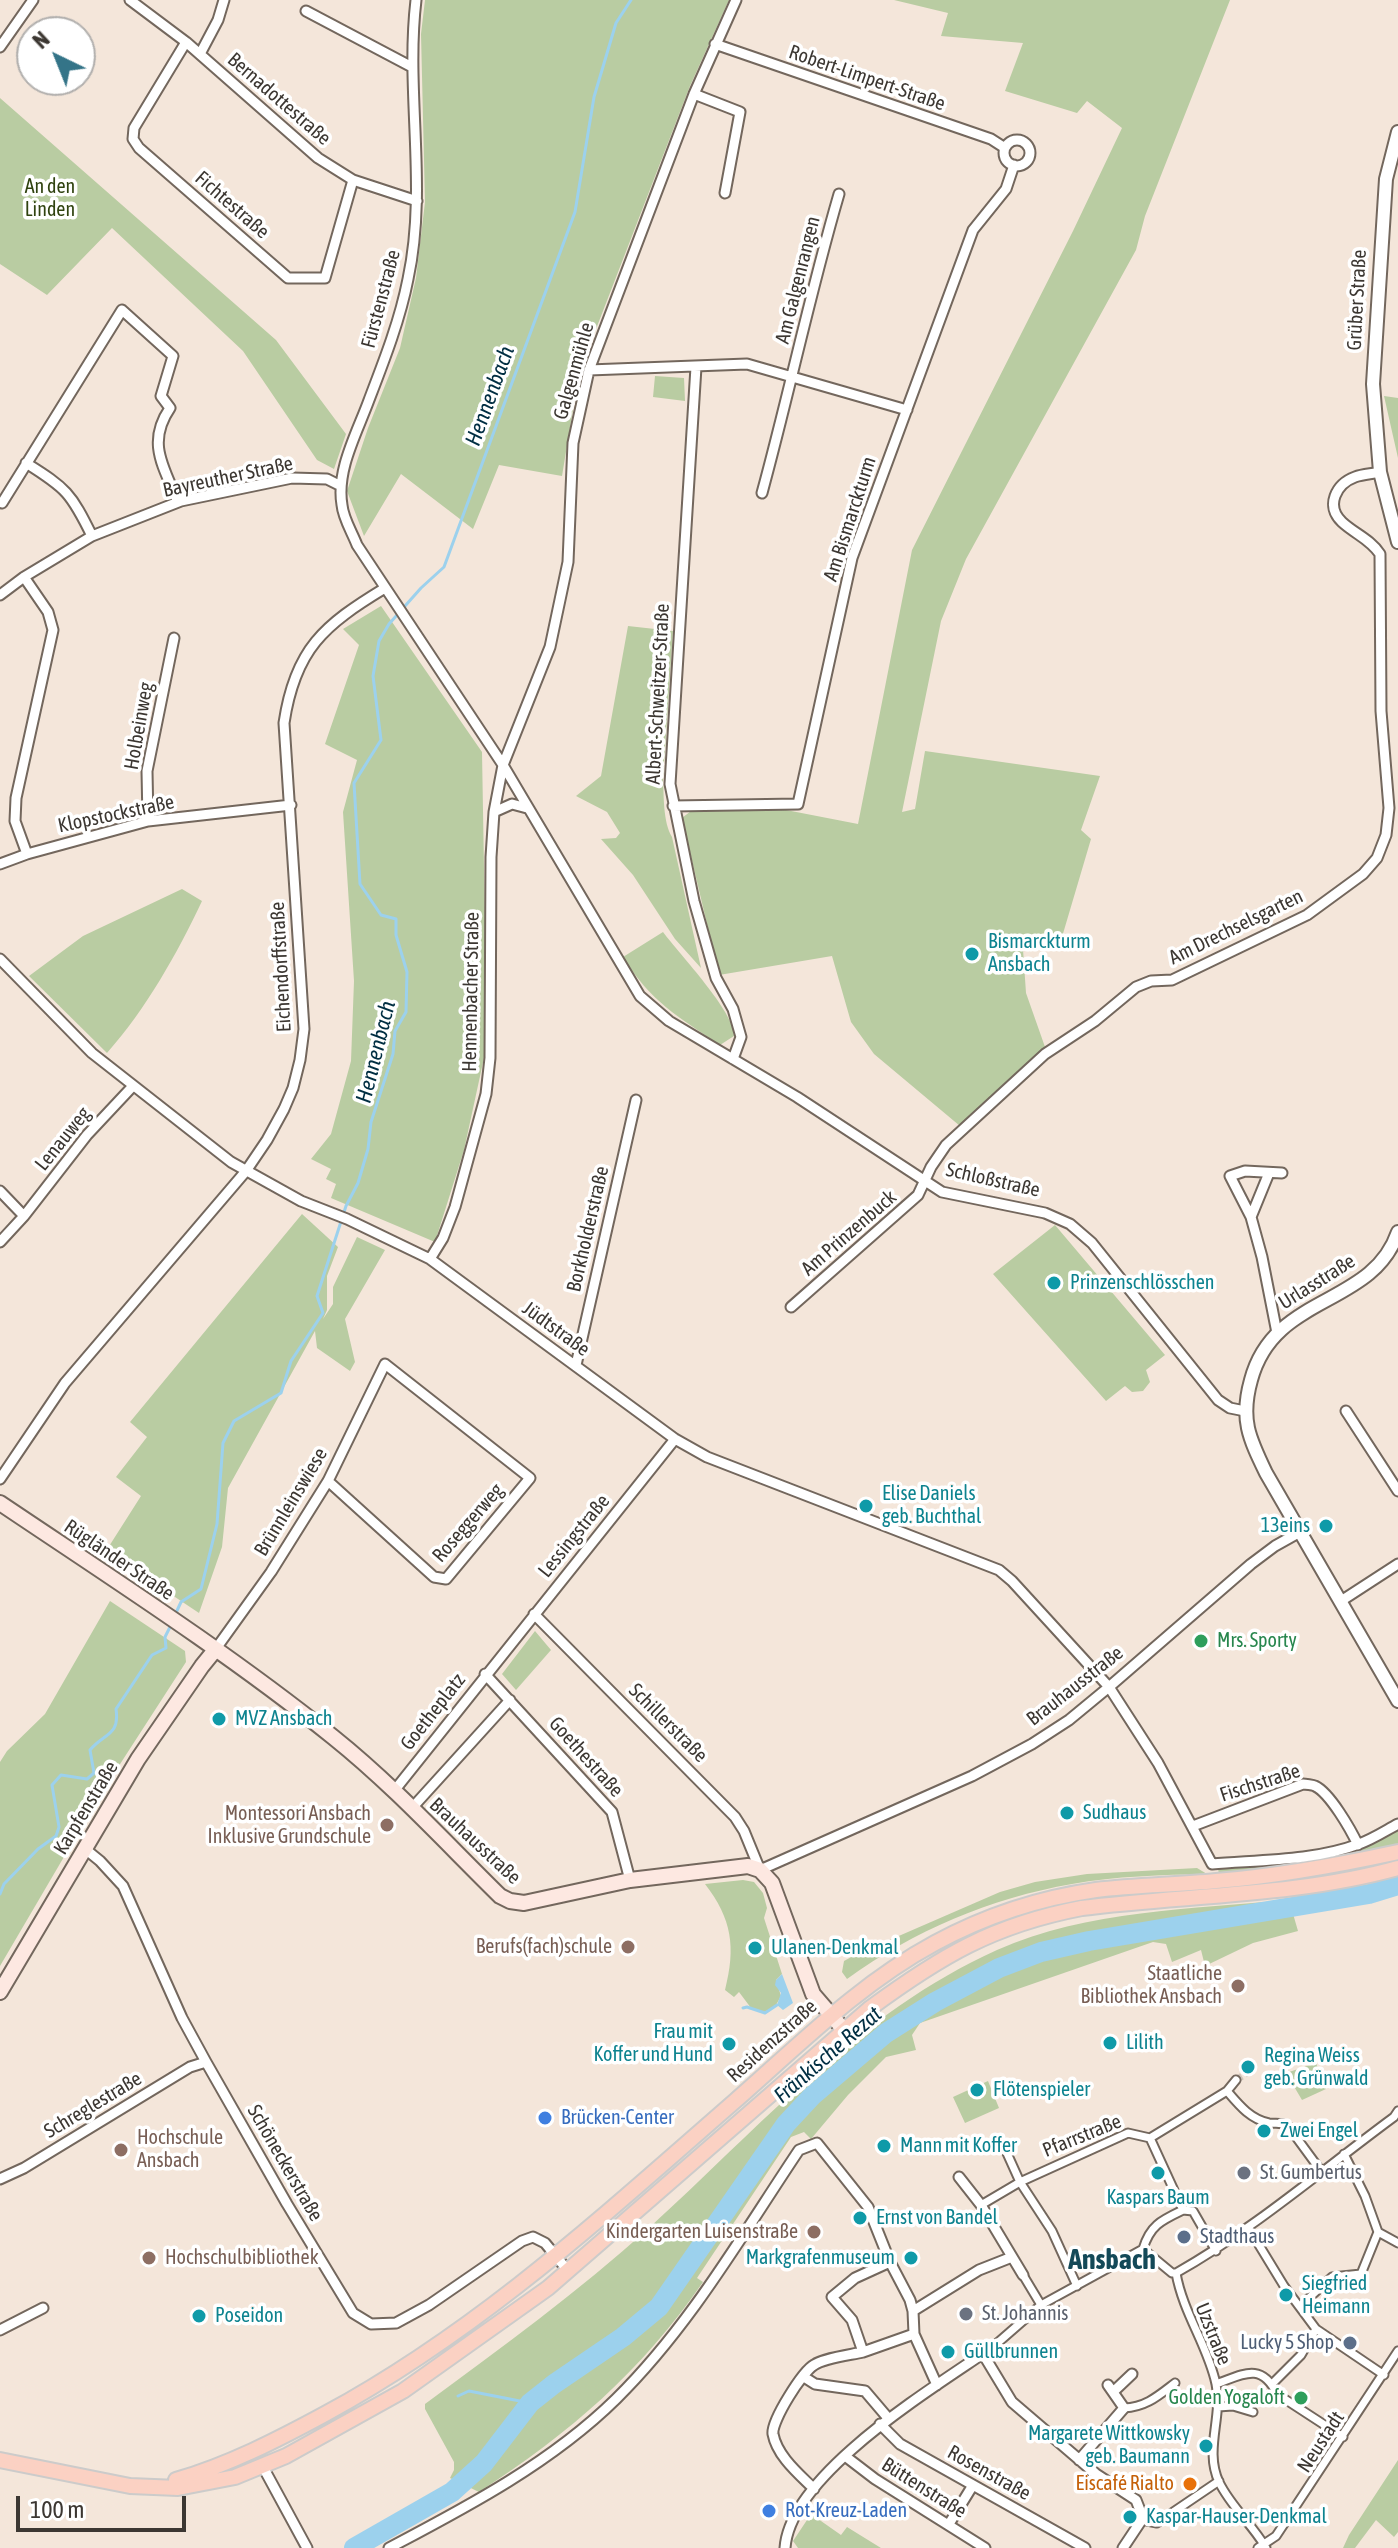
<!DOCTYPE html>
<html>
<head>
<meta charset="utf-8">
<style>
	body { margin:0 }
	#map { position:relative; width:1398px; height:2548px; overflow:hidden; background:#f4e6da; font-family:"Asap Condensed",sans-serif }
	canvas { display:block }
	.north { position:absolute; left:16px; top:16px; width:80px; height:80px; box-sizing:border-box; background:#fff; border:2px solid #b1afad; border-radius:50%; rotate:317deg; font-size:22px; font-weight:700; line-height:32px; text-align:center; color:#3c3732 }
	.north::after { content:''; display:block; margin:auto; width:28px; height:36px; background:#347488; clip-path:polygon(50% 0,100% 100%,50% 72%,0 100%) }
	.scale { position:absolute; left:16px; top:2496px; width:170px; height:36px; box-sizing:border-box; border:4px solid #3c3732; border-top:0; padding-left:10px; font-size:24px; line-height:28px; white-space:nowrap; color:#3c3732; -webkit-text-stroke:6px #fff; paint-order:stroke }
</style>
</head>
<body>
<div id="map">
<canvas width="1398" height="2548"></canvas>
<div class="north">N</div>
<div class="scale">100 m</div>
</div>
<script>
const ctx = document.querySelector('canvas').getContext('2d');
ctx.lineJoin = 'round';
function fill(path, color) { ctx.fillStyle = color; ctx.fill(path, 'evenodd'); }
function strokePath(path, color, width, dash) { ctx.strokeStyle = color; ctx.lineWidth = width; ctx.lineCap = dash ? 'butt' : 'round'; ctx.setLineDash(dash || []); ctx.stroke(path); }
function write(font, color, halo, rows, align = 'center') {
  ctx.font = font + ' "Asap Condensed",sans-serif'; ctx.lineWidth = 7; ctx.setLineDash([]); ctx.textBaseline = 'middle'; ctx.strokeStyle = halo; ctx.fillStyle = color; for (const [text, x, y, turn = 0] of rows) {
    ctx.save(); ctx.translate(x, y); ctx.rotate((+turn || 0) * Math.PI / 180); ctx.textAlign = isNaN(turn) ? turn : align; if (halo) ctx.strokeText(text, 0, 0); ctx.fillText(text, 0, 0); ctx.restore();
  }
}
const green = new Path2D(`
	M425,0h304l-39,86 -111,287 -17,103 -63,-11 -26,64 -72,-55 -37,62 -17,-45 21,-63 32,-80 16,-70 9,-76 -4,-168z
	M894,0h336l-85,216 -9,34 -170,309 -25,62 -39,191 13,-3 10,-58 175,25 -19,54 10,9 -29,98 -40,-2 4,58 19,54 -85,79 -86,-72 -23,-32 -19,-66 -113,19 -37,-157 9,-7 95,-1 72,14 54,-274 161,-319 49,-103 -35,-27 -10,12 -72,-22 18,-48 -82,-7 7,-23z
	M0,98l276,242 70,94 -12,35 -17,-9 -74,-109 -131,-123 -65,67 -47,-31z
	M655,376l29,2 1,23 -32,-4z
	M1384,396l14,2v60z
	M381,606l101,146 5,292 -23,106 -29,92 -104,-44 5,-14 -10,-5 5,-10 -20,-10 20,-25 20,-73 3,-80 -11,-169 14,-52 -32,-16 34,-99 -16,-16z
	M628,626l45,5 -10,148c1,18 0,43 9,58l29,131 -26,-29 -42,-64 -32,-36 15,-1 4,-5 -13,-21 -31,-16 25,-20z
	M182,889l20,12c-25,53 -56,108 -95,152l-78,-77 54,-40z
	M663,932c17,23 72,80 71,104l-14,9c-43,-29 -69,-43 -97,-88z
	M302,1214l36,33 -11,29v34l-4,9 10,-15v-17l24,-50 28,13 -40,69 10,43 -5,9 -33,-23 -2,-17 -87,157 -6,59 -23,66 -93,-62 35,-55 -25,-19 31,-40 -17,-15z
	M1055,1225l110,130 -19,15 4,12 -7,9 -11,1 -7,-6 -19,15 -113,-127z
	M110,1601l75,50 1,11 -84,130 -102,174v-204l7,-11 38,-37z
	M535,1631l16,19 -35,40 -14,-16z
	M1398,1831v14l-99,20 -80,9 -1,-5 116,-11 17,-5z
	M1197,1868l10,6c-45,1 -91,2 -135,10 -81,14 -159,47 -225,95l-5,-7 2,-11 11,-6 145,-63 35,-10 52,-8z
	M743,1880l11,2 9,11 4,15 -3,10 18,56 -6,6 5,16 -5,9 -11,7 -14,-4 -12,-16 -5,5 -9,-7c11,-43 7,-71 -20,-106z
	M1289,1900l9,31 -45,12 -48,23 -4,-16 -29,12 -6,-18 -13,-2 -233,81 -8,12 4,15 -30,7 -38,38 -37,44 -7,-7 -13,5 -94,141 6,4c-63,91 -132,150 -224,210l-29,-14 4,-8v-8l-29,-53v-5c77,-57 153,-112 224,-176 110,-100 210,-216 348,-278 90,-40 196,-41 292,-50z
	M1316,2063l10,26 -24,11 -16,-27z
	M988,2081l11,27 -34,15 -12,-26z
	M1398,2460v72l-4,5 -18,-17 -21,28h-12l6,-13z
	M811,2514l30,21 6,-8 34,21h-83l-5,-7z`);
const water = new Path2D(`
	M782,1974l11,29 -10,7 -6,-5 4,-12 -6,-8 1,-5z`);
const stream = new Path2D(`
	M175,1615l6,-13 20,-13 16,-65 6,-81 11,-22 47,-28 10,-32 32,-48 -6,-17 29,-90 12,-23 10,-34 3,-27 22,-68 2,-23 11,-19 1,-40 -11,-37v-16l-15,-4 -21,-31 -6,-101 27,-43 -8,-64 6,-35 10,-17 32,-36 23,-21 131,-355 19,-115 22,-74 15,-23
	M0,1894l4,-10 34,-35 18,-13 3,-9 -7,-42 9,-10 26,4 7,-6 -4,-23c14,-17 30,-14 26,-41l36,-54 14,-7 -1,-11 6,-12
	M743,2008l4,-1 18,6 12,-8
	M458,2396l11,-5 61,12`);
const river = new Path2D(`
	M354,2548l98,-56 32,-29 46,-60 24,-19 69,-47 36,-30 127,-183 26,-28 74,-63 49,-31 64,-34 42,-16 48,-11 280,-47 29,-9`);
const pedestrianTunnel = new Path2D(`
	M1236,2080l11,-7`);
const pedestrian = new Path2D(`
	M1227,2091c12,14 23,28 42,32 8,1 12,-1 19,3l33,45
	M1150,2138l33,72 10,1 23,40
	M1006,2151l14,31 32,49 25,55
	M1344,2154l21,42 13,36 20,11
	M981,2205l39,-23 108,-49 22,5 77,-47 9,-11
	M1248,2227l36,59 32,43 68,46
	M1143,2249c7,-24 19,-29 40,-39
	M1176,2273c7,40 32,73 40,111 7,33 -12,66 3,98 12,25 34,43 47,66
	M1176,2273c78,-44 146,-103 218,-156l4,-6
	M1023,2275l18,30
	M1300,2306l32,-29 29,-3 17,-42
	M994,2346l47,-41 102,-56 29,24h4
	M1216,2384c26,-9 45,-23 61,10l66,43
	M1272,2384l29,-29 15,-26
	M1218,2407l15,-1 20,6
	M1124,2408c22,-1 34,-12 51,-25
	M1142,2520l15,3 62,-42
	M1258,2548l18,-12 122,-185`);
const minor = new Path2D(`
	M130,0l56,42 132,116 35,22 64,21
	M416,0c-11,93 12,186 -8,279 -8,41 -24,82 -39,121 -12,33 -33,70 -27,105 1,13 10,27 15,40l146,220 137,231 29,25 128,76 145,95 103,21 25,11 22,19 126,157 12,8 15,3
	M306,11l106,56
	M186,42l-52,86 -1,11 6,9 149,130h37l28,-98
	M715,44l276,95 14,9
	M0,47l33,-47
	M200,54l18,-34 6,-20
	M694,94l46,18 -15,81
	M1004 153a13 13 0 1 1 26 0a13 13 0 1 1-26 0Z
	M696,367l-26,417 24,117 22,77 17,31 8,28 -8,22
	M589,370l158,-6 160,46
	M26,463c40,25 45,30 66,73
	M762,493c27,-99 48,-200 77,-299
	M2,503l120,-193 51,46 -12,40 9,12c-24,35 -6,59 8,94
	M24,577l24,35 5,18 -37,168 -1,23 12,33
	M0,595l24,-18 68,-41 89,-35 111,-23 35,1 14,7
	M673,806l125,-2 54,-246 121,-328 33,-41 8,-24
	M494,812l18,-8 15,4
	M148,821l-1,-50 27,-133
	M0,864l27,-10 121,-33 143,-16
	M0,959l92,94 139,109 70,39 46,18 83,40 245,180 32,18 292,113 13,11 97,106 49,76 54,101c48,-4 102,-3 147,-20 14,-5 26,-13 39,-20
	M0,1191l24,25
	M1251,1217l18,-44
	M0,1242l24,-26 63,-81 45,-48
	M430,1259l13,-21 12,-31 31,-113 4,-36 1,-201 3,-45 9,-47 47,-118 18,-85 5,-119 16,-73 105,-276 42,-94
	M791,1307l127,-112 13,-28 15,-22 99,-91 50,-33 41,-34 15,-6 21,-1 135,-65 56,-41 14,-16 9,-23 3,-27 -8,-97 -1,-157c-10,-15 -25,-20 -38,-32 -17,-16 -6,-38 13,-45 8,-3 17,-3 25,-5
	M1277,1333l-15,-76 -11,-40 -21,-41 15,-5 37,2
	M576,1365l60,-265
	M1346,1411l52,80
	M0,1479l65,-96 181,-212 21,-31 17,-31 9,-21 7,-28 4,-31 -20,-306c11,-74 40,-98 101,-135
	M1341,1601l57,-37
	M534,1614l201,203 9,14 16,39 212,-94 60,-32 37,-24 40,-33 142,-123 24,-18 25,-14
	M215,1650l56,-78 57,-91 57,-117 145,114 -84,101 -12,-2 -106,-96
	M485,1674l127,138 18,68
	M394,1791l281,-352
	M412,1808l98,-108
	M1193,1826l110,-42c2,0 10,1 12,2 15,7 36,44 43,59
	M84,1848l16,13 23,25 59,132 24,44 81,142 66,109 18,11 25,-1 33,-18 93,-64 11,-4 12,6 24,29
	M959,2177l22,28 42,70
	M0,2179l24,-11 166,-101 16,-5
	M0,2330l43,-22
	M863,2352l51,-18
	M983,2354l29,48 84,72 40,26 7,18 -20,30
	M804,2377l11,7 50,7 23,27
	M937,2385l-23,-51 -1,-23 66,-41 33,-13
	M1113,2392l19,-18
	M880,2424l20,20 185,104
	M845,2456l30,23 110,69
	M1079,2460l45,-52 -16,-23
	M263,2467l44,81
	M814,2489c-15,-15 -37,-33 -41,-55 -2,-13 30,-63 41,-69 10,-7 36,-10 49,-13l-11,-32 -20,-23 23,-19 35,-16
	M949,2524l24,-39
	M389,2548c80,-42 163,-86 227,-149 74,-73 126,-164 183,-249l18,-7 51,64 22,55 20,38 3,11
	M785,2548c5,-75 152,-162 209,-202`);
const tertiary = new Path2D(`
	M1398,132l-12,47 -13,205 7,88 18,70
	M1398,1232c-26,76 -124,61 -147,148 -11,39 -2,58 15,93l132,228`);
const secondary = new Path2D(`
	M0,1503c113,76 227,149 333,234 60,48 112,105 167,159l10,5 14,2 106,-23 118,-14 12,4 12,13 41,111 31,36
	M0,1992l138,-233 64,-93 13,-16`);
const primary = new Path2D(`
	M0,2460l130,26 48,2 57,-11 51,-21 117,-65 145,-103 321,-279c72,-53 124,-84 213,-101 105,-13 215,-12 316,-40
	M176,2480c52,-15 101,-40 149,-66 155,-84 278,-198 410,-313 64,-56 124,-117 200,-158 50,-27 104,-45 161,-53 40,-5 80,-5 120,-9 62,-5 122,-16 182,-29`);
const markers = [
	[972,954,8,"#0f9aa8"],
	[1054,1283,8,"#0f9aa8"],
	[866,1506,8,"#0f9aa8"],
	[1326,1526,8,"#0f9aa8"],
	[1201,1641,8,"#2e9e5b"],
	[219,1719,8,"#0f9aa8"],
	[1067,1813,8,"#0f9aa8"],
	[387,1825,8,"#8d6e63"],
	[628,1947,8,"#8d6e63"],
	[755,1948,8,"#0f9aa8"],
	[1238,1986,8,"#8d6e63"],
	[1110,2043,8,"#0f9aa8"],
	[729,2044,8,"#0f9aa8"],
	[1248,2067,8,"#0f9aa8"],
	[977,2090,8,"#0f9aa8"],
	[545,2118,8,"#3f7fe0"],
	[1264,2131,8,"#0f9aa8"],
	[884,2146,8,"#0f9aa8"],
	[121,2150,8,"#8d6e63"],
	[1158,2173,8,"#0f9aa8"],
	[1244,2173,8,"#6b7280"],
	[860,2218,8,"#0f9aa8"],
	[814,2232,8,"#8d6e63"],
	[1184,2237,8,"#5c6f8a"],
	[149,2258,8,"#8d6e63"],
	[911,2258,8,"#0f9aa8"],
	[1286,2295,8,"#0f9aa8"],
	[966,2314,8,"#6b7280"],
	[199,2316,8,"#0f9aa8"],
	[1350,2343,8,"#5c6f8a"],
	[948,2352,8,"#0f9aa8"],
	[1301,2398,8,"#2e9e5b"],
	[1206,2446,8,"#0f9aa8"],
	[1190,2484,8,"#e8710a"],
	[769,2511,8,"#3f7fe0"],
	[1130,2517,8,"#0f9aa8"]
];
const streetNames = [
	["Robert-Limpert-Straße",867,78,19],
	["Bernadottestraße",279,99,41],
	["Fichtestraße",232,205,41],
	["Am Galgenrangen",798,280,-76],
	["Fürstenstraße",381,299,-75],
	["Grüber Straße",1357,300,-87],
	["Galgenmühle",574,371,-74],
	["Bayreuther Straße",228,477,-12],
	["Am Bismarckturm",850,519,-72],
	["Albert-Schweitzer-Straße",658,694,-87],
	["Holbeinweg",139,726,-80],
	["Klopstockstraße",116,814,-12],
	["Am Drechselsgarten",1236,927,-26],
	["Eichendorffstraße",281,967,-93],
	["Hennenbacher Straße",471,992,-89],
	["Lenauweg",63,1139,-51],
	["Schloßstraße",993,1180,13],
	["Borkholderstraße",588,1229,-77],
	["Am Prinzenbuck",849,1233,-41],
	["Urlasstraße",1317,1282,-32],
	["Jüdtstraße",556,1329,36],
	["Brünnleinswiese",291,1502,-59],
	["Roseggerweg",468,1523,-49],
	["Lessingstraße",574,1536,-51],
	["Rügländer Straße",119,1560,34],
	["Brauhausstraße",1075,1686,-38],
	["Goetheplatz",433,1712,-52],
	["Schillerstraße",668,1723,45],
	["Goethestraße",586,1757,48],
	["Fischstraße",1260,1783,-18],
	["Karpfenstraße",86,1808,-59],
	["Brauhausstraße",475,1841,43],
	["Residenzstraße",772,2041,-42],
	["Schreglestraße",93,2105,-31],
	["Pfarrstraße",1082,2136,-22],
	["Schöneckerstraße",285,2163,60],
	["Uzstraße",1213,2334,68],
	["Neustadt",1321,2442,-57],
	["Rosenstraße",989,2473,29],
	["Büttenstraße",924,2488,32]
];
const parkNames = [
	["An den",50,187],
	["Linden",50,210]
];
const cultureNames = [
	["Bismarckturm",988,942],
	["Ansbach",988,965],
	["Prinzenschlösschen",1070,1283],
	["Elise Daniels",882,1494],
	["geb. Buchthal",882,1517],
	["13eins",1310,1526,"right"],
	["MVZ Ansbach",235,1719],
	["Sudhaus",1083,1813],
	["Ulanen-Denkmal",771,1948],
	["Frau mit",713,2032,"right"],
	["Koffer und Hund",713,2055,"right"],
	["Lilith",1126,2043],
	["Regina Weiss",1264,2056],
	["geb. Grünwald",1264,2079],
	["Flötenspieler",993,2090],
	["Zwei Engel",1280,2131],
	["Mann mit Koffer",900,2146],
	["Kaspars Baum",1158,2198,"center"],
	["Ernst von Bandel",876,2218],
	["Markgrafenmuseum",895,2258,"right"],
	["Siegfried",1302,2284],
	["Heimann",1302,2307],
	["Poseidon",215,2316],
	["Güllbrunnen",964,2352],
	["Margarete Wittkowsky",1190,2434,"right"],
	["geb. Baumann",1190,2457,"right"],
	["Kaspar-Hauser-Denkmal",1146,2517]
];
const leisureNames = [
	["Mrs. Sporty",1217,1641],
	["Golden Yogaloft",1285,2398,"right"]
];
const educationNames = [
	["Montessori Ansbach",371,1814],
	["Inklusive Grundschule",371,1837],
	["Berufs(fach)schule",612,1947],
	["Staatliche",1222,1974],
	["Bibliothek Ansbach",1222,1997],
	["Hochschule",137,2138,"left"],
	["Ansbach",137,2161,"left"],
	["Kindergarten Luisenstraße",798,2232],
	["Hochschulbibliothek",165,2258,"left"]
];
const shopNames = [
	["Brücken-Center",561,2118],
	["Rot-Kreuz-Laden",785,2511]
];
const worshipNames = [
	["St. Gumbertus",1260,2173],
	["St. Johannis",982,2314]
];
const serviceNames = [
	["Stadthaus",1200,2237],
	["Lucky 5 Shop",1334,2343,"right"]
];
const foodNames = [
	["Eiscafé Rialto",1174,2484]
];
const waterNames = [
	["Hennenbach",490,396,-70],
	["Hennenbach",376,1052,-76],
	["Fränkische Rezat",828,2055,-41]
];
const districtNames = [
	["Ansbach",1112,2260]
];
fill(green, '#b9cca2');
fill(water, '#9cd1ed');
strokePath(stream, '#9cd1ed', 3);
strokePath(river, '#9cd1ed', 20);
strokePath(pedestrianTunnel, '#cfc3b8', 7, [7, 3.5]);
strokePath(pedestrian, '#73675d', 11);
strokePath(minor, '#73675d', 13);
strokePath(tertiary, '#73675d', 16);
strokePath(secondary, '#73675d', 18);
strokePath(primary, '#cccbca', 18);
strokePath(pedestrian, '#fff', 7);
strokePath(minor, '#fff', 9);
strokePath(tertiary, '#fff', 12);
strokePath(secondary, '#fde8e1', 14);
strokePath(primary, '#fbd1c3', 14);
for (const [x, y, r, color] of markers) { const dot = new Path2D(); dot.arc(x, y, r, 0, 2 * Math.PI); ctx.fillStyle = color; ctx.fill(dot); strokePath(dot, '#fff', 3); }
write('20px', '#3c3732', '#fff', streetNames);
write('20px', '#304310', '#fff', parkNames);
write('20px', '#0d838f', '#fff', cultureNames, 'left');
write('20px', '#27864d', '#fff', leisureNames, 'left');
write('20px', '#785e54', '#fff', educationNames, 'right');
write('20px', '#366cbe', '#fff', shopNames, 'left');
write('20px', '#5b616d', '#fff', worshipNames, 'left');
write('20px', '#4e5e75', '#fff', serviceNames, 'left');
write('20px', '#c56008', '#fff', foodNames, 'right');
write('italic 22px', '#002e42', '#fff', waterNames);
write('bold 28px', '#144958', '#fff', districtNames);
</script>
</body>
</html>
